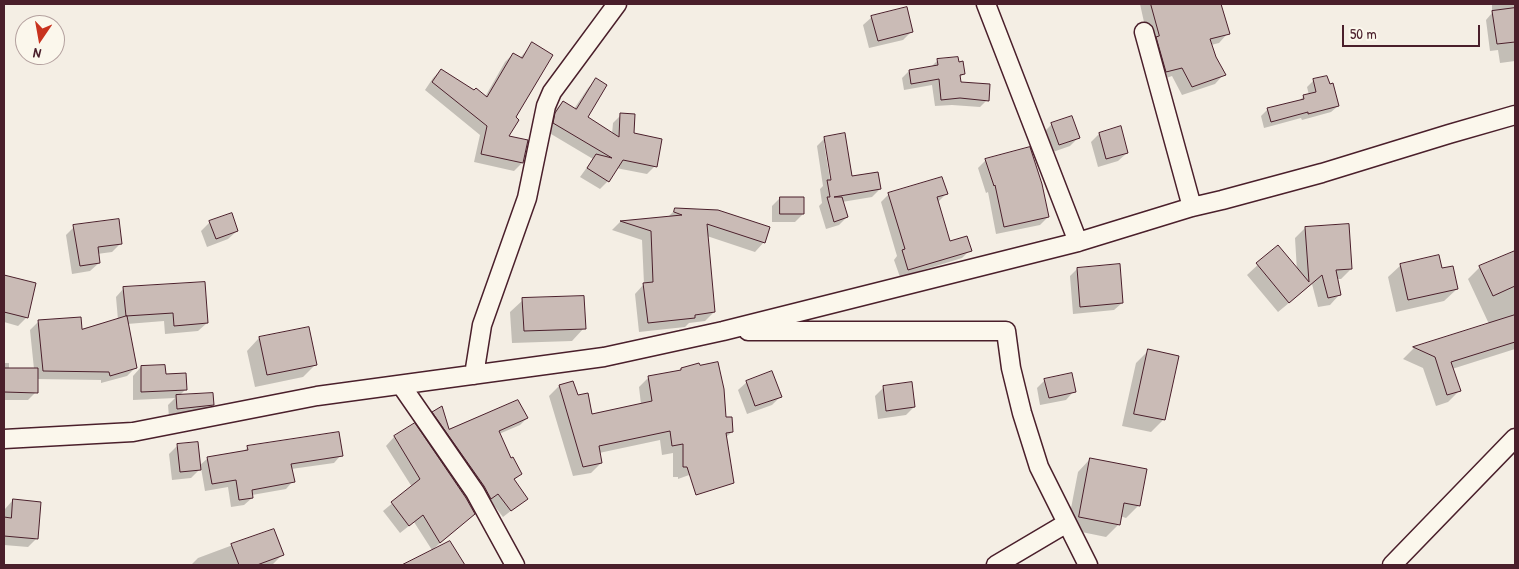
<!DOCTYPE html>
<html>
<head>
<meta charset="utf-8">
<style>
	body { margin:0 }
	#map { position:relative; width:1519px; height:569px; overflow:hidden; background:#f4eee4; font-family:"Patrick Hand",sans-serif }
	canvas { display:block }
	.frame { position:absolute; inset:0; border:5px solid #4a1f2b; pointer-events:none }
	.north { position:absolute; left:15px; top:15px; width:50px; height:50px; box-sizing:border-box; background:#fbf7ec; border:1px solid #b4a19f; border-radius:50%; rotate:192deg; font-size:14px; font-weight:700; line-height:20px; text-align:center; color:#4a1f2b }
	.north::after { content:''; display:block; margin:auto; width:18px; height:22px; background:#c8321e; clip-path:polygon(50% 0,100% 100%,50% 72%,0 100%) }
	.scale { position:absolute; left:1342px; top:25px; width:138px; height:22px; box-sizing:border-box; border:2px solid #4a1f2b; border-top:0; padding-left:6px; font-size:15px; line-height:18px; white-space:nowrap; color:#4a1f2b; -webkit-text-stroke:4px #fbf7ec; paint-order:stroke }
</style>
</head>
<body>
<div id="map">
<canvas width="1519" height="569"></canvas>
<div class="frame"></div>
<div class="north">N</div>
<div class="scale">50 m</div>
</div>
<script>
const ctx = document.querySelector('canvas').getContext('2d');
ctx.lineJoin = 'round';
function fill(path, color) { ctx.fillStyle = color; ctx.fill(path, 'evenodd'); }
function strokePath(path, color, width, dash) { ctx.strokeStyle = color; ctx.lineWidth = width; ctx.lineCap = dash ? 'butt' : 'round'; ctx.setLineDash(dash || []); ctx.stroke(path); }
const shadow = new Path2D(`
	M1140,4h80l8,29 -9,10 -8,2 13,29 -9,10 -33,11 -10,-19 -15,5z
	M1492,4h23v57l-15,2 -2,-13 -8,1 -4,-31 6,-7z
	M872,17l40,14 -9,9 -34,8 -6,-23z
	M532,44l-18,74 -7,19 15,26 -8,8 -40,-9 6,-27 -55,-45 8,-12 8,-8 44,27 20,-35 8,-8 7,4z
	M938,60l26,14 -5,4 1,5 27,17 -7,7 -28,-2 -17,1 -3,-21 -28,5 -2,-12 7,-7 21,-3z
	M596,80l-10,37 26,17 1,-11 8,-8 34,51 -8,8 -31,-6 -8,13 -8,8 -20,-12 13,-18 -47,-28 2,-9 7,-12 8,-8 11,7 14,-21z
	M1314,80l24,26 -7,6 -29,8 -1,-2 -37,10 -3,-12 7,-7 31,-8 5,-5 5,-1 -2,-8z
	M1052,124l26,14 -8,8 -20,7 -7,-20z
	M1099,134l28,19 -9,8 -20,6 -7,-25z
	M825,138l26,40 29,11 -8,8 -30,5 5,15 -8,8 -13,4 -7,-23 3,-3 -2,-14 3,-3 -6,-40zM824,143h2l7,43h-2z
	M986,160l62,57 -8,8 -44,9 -8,-42 -2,1 -8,-25z
	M889,194h57l-8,8 11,40 21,8 -8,8 -62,19 -6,-17 3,-4 -16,-54z
	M780,198l23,16 -8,8h-23v-16z
	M675,210l89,32 -9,10 -48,-16 7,76 -9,9 -16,2 -4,4 -46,5 -4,-38 9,-10 -2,-44 -30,-10 8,-8 47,-4z
	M210,222l27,9 -9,8 -21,8 -6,-16z
	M74,227l47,16 -9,9 -15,2 2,9 -9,8 -18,3 -6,-39z
	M1305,228l46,41 -10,10h-5l4,15 -10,11 -12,2 -6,-23 -34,28 -31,-37 30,-28 20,24 -2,-33z
	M1515,252v97l-63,20 7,22 -11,11 -12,4 -13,-38 -20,-9 11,-11 75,-24 -21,-45 12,-12z
	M1401,265l40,5 16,19 -13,12 -48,11 -8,-35z
	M1077,269l45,34 -8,7 -41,4 -3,-38z
	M4,277l31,7 -8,33 -9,9 -14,-4z
	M124,288l83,35 -9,8 -33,3 -1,-13 -37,3 9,43 -9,9 -26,7v-3l-65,-1v13l-8,8h-24v-37h5v6h25l-4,-39 9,-9 42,10 37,-11 -2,-23z
	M523,300l61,28 -12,13 -60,2 -2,-31z
	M259,338l56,27 -12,12 -48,10 -8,-36z
	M1149,350l14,70 -12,12 -29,-6 14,-63z
	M141,367l23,9 22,13 -7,7 34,9 -9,8 -35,4 -1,-12 7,-7 -42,2v-24z
	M681,369l44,50 7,13 -7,6 -8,27 -39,14v-2h-5v-24l-11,2 -2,-15 -61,13 2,10 -10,10 -18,3 -24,-80 10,-10 18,10 14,19 50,-11 -2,-17 10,-10 29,-5z
	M1045,380l29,11 -8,9 -26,5 -3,-17z
	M747,382l33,15 -8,8 -25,9 -9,-24z
	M884,387l30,20 -8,8 -28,4 -3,-23z
	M433,413l15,18 79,-13 -7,7 -21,9 11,26 11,14 -8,7 13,18 -23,18 -13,-17 -6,5 -58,-85z
	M414,425l51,97 -33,28 -18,-28 -14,11 -17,-22 29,-24 -26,-41 8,-9z
	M178,445l21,21 9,-8 35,-6 4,-4 94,7 -7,8 -43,6 2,12 -7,8 -34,6v3l-8,7 -13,2 -3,-20 -23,4 -4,-23 -10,10 -19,2 -3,-26z
	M1090,459l49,46 -13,13 -6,-2 -1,8 -13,13 -39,-8 11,-57z
	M13,500l24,38 -9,9 -24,-2 1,-36z
	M273,530l9,25 -10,10h-81l7,-7z
	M449,543l14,22h-53l5,-5z`);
const building = new Path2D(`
	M1151,4h70l9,30 -20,5 6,18 10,18 -34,12 -10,-19 -16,4 -10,-35 3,-1z
	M907,7l6,25 -35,9 -7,-25z
	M1515,8v34l-18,2 -5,-33z
	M532,42l21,13 -37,62 3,3 -10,16 19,4 -5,23 -42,-9 6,-28 -55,-44 9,-13 33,21 2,-2 11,9 26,-44 9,5z
	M958,57l1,5 4,-1 2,13 -5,1 1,7 29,2 -1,17 -29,-3 -19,2 -2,-21 -28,5 -2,-14 29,-5 -1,-6z
	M1327,76l3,8 3,-1 6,23 -31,8v-2l-37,10 -4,-14 37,-9 -1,-4 13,-3 -3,-13z
	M596,78l11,7 -19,32 31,20 1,-24 15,1 -1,19 28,6 -5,28 -34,-7 -14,22 -22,-14 9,-14 16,4 -59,-35 2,-10 8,-12 13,8z
	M1072,116l8,22 -21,7 -8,-22z
	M1121,126l7,27 -22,6 -7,-26z
	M845,133l7,43 26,-4 3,17 -47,8h8l6,20 -14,5 -7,-25h3l-3,-17h4l-7,-43z
	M1030,147l12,37 7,33 -45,10 -9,-42 -1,1 -9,-27z
	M942,177l6,17 -11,3 13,44 17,-5 5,15 -64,19 -6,-20 3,-1 -17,-56z
	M780,197h24v17h-24z
	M675,208l43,2 52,17 -5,16 -58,-19 8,88 -20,3v3l-47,5 -5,-40 10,-1 -2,-51 -31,-10 62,-6 -8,-3z
	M232,213l6,18 -22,8 -7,-18z
	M119,219l3,25 -24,3 2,16 -20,3 -7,-41z
	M1349,224l3,45 -16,1 5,25 -13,3 -6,-23 -33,28 -33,-40 22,-18 31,37 -4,-55z
	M1515,251v35l-22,10 -14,-30z
	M1439,255l3,13 11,-2 5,23 -50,11 -8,-36z
	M1120,264l3,39 -43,4 -3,-39z
	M4,275l32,8 -8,35 -24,-6z
	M205,282l3,41 -34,3 -1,-13 -47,3 -3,-29z
	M584,296l2,33 -62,2 -2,-33z
	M1515,315v27l-64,20 10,29 -14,4 -12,-38 -22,-10z
	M127,316l10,52 -27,8 -1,-4 -66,-1 -5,-51 43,-3 1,12z
	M309,327l8,38 -50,10 -8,-38z
	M1148,349l31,7 -14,64 -31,-6z
	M718,362l6,27 2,28h6l1,15 -7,1 8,50 -38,12 -9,-28h-4v-23l-11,2 -2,-15 -71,15 3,17 -19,4 -24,-82 14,-4 5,14 10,-2 4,21 60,-13 -4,-25 33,-6v-2l18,-5 1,2z
	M165,365l1,9 20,-1 1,17 -46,2v-26z
	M4,368h34v25l-34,-1z
	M772,371l10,26 -27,9 -9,-25z
	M1072,373l4,19 -27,6 -5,-19z
	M912,382l3,25 -29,4 -3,-25z
	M213,393l1,12 -37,4 -1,-14z
	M518,400l10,18 -29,13 12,27 2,-1 9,17 -8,5 14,20 -17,12 -13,-17 -7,5 -7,-13 -52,-74 10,-6 7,23z
	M415,423l51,75 9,16 -35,29 -17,-28 -14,11 -18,-24 29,-23 -26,-43z
	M339,432l4,24 -52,8 4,18 -43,8 1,8 -14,2 -3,-20 -24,4 -5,-27 41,-7 -1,-4z
	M198,442l3,28 -21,2 -3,-28z
	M1090,458l57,11 -7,37 -16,-3 -4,22 -41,-8z
	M13,499l28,3 -3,37 -34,-3v-19l7,1z
	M274,529l10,26 -27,10h-18l-8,-21z
	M450,541l15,24h-63z`);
const minor = new Path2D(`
	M986,4l92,238
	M1144,32l48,175
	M748,331h258l5,37 11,45 17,54 49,98
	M474,375l8,-50 45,-127 19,-92 6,-14 65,-88
	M401,385l74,107 40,73
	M4,439l129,-7 184,-36 287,-39 119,-26 355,-89 114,-35 30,-7 100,-27 127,-39 66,-19
	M996,565l71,-42
	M1392,565l123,-127`);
fill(shadow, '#0003');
fill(building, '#cabbb6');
strokePath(building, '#4a1f2b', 1);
strokePath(minor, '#4a1f2b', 21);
strokePath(minor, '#fbf7ec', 18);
</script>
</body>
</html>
